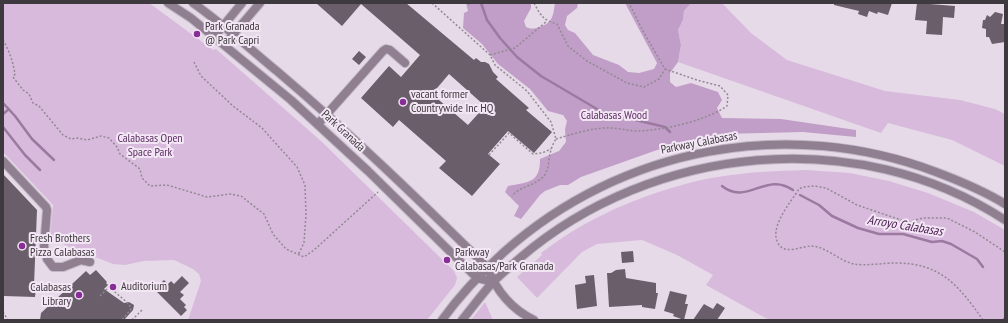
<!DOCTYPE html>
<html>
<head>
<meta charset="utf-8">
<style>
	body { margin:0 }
	#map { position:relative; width:1008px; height:323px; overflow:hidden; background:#e6dae8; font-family:"PT Sans Narrow",sans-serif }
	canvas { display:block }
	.frame { position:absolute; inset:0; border:4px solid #3e393e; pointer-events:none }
</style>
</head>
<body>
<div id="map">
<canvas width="1008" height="323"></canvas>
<div class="frame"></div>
</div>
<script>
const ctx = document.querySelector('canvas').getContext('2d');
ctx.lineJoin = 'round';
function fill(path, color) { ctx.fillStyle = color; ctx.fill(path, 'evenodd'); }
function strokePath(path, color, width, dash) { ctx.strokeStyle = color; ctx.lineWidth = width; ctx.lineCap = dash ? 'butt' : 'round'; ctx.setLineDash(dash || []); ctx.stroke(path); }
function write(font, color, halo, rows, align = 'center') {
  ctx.font = font + ' "PT Sans Narrow",sans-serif'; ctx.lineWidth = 4; ctx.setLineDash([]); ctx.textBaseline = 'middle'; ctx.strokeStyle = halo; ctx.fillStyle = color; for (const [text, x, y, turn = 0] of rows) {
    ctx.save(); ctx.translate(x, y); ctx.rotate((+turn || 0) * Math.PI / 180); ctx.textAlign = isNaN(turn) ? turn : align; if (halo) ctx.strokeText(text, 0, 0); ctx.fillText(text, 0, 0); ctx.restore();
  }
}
const green = new Path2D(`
	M3,3h146l3,2 61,45 3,-1 105,92 133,130 3,7 -2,7 -28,35h-239l13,-39 -2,-7 -6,-5 -19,-9 -30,1 -19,4 -12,-1 -63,-25 3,-34 -50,-53z
	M691,3h31l29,30 36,27 98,31 75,9 35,9 10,5v52l-53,-26 -64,-17 -7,10 -203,-71 3,-17 -3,-15 5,-10 1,-9z
	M806,170l44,3 39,8 39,12 46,19 31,18v90h-236l-63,-35 7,-10 -36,-20 -35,-15 -45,4 -15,8 -45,46 -20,-21 25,-22 -1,-2c40,-30 77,-48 124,-63 17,-5 35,-11 53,-13 29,-5 58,-6 88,-7z
	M485,302l8,18h-22z`);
const forest = new Path2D(`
	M466,3h65v5l-7,13 2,6c5,2 8,2 13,0 14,-4 14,-11 16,-24h23l-1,5 -10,8 -2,9 3,5 7,3 18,22 26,10 9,7 11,1 15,-4 3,-6 -32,-60h66l-7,8 -1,9 -5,10 3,15 -3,17 -8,11v9l6,5 15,-4 27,9 4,8 -5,8 5,10 59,1 75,11v7l-53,-5 -81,2 -65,16 -76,27 -13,8h-8l-15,6 -5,4 -19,24 -7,-3 5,-10 -14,-14 3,-6c21,-4 32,-3 32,-27l19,-8 7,-9 -1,-13 2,-8 -4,-6 -15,-4 -18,-22 -32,-25 -16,-20 -19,-16 1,-15 4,-2z`);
const stream = new Path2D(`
	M481,3l6,17 13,18 17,19 24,19 61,36 63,15 5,5
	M3,103l12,13 17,23 22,21
	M3,114l6,-5
	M3,127l22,28 15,15
	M722,186c25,20 44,-15 71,4
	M800,195l19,10 13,11 26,12 21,6h24l29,8 10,-1 9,3 26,15 6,8
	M1004,319v1`);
const building = new Path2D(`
	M316,3h90l68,57 2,-2 5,4h4l4,2 4,8 5,5 -2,2 33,29 -3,2 26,22 -18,21 -26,-22 -20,23 12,10 -28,32 -33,-28 7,-7 -47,-41 -6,7 -32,-29 28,-32 12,11 19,-22 -59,-51 -19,22zM449,74l36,32 -17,19 -36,-31z
	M834,3l20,1 1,-1h37l-4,12 -10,-3 -1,2 -8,-3 -2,6 -9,-3 1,-3 -25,-6z
	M917,3l38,3 -1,12 -11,-1 -1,18 -16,-1 1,-13 -12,-1z
	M995,12l8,2 -2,10h4v18l-13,2 -3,-7h-3v-8l-4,-1 1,-8h2l2,-5 3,2z
	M359,51l7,6 -7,8 -7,-6z
	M3,174l34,36 -3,75 2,2 -1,10 -31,-1 -1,-2z
	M633,251l1,11 -12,1 -1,-11z
	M625,269l1,9 30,5v10h2l-3,16 -13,-2v-2l-33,2 -2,-34h4l5,-3z
	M96,270l11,12 -1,1 2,2 -4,4 20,14 5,-1 5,3 -1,5 -9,10h-84l1,-7 45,-42 4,4z
	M594,275l3,31 -20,3 -2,-24 11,-2 -1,-7z
	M182,276l7,7 -9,9 4,3 -4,4 6,6 -2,2 3,3 -6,6 -27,-27 10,-9 4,4 3,-3 3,3z
	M670,291l17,4 -2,9h3l-4,16 -11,-4 1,-2 -10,-3z
	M717,303l8,5 -8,12h-24l11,-16 9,5z`);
const path = new Path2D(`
	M432,3l58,52 5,10 32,26 24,31 5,17c-2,3 -4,7 -5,11 -3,9 -1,19 -8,27 -9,9 -23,9 -31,19
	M534,3c7,13 9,17 23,21l11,22 19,15 40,22 17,4 15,-8 6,-10
	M468,4l4,-1
	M3,40c6,10 10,22 12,34l-2,3 10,13 6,4 4,9 6,3 24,29 8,4 7,-1 9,2 14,-4 8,2 8,9 3,7 20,15 2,9 8,8 17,-1 40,12 23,-3 11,2 23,18 9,20 13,15 18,8 10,-7 64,-58
	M490,55l25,-7 32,-27
	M194,62l7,14 32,30 29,22 35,39 8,18 1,29 -2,29 -6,12
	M556,139c13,-4 36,-11 49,-11 11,-1 22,3 33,3 27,-1 67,-10 89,-25l1,-11 -8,-9 -23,-6 -32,-11 -21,-36 -15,-30
	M489,155l20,-22 24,21 9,-1 9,-4
	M100,296l9,-9 20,17 2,5 -9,11
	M3,308v4l5,8
	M132,320l10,-10
	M983,320c-24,-34 -42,-57 -87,-57 -13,0 -30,3 -42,1 -15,-3 -27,-17 -42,-18 -10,0 -25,8 -32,0 -14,-16 11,-44 19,-57l4,-2 11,-1 12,2 31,17 50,17 16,-4h24l28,14 30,20`);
const minor = new Path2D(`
	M168,3l23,15 23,19 77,63 77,71 109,107 16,4
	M193,3c30,21 57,46 85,69 73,62 141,128 209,195 9,23 24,42 47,53
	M214,37l28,-34
	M224,45l36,-42
	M318,124l65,-73 3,-2 4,1 15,13
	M3,161l43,46 1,3 -3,37 3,12 6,8h10l18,-7 9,2
	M442,320c18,-25 39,-47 62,-68 118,-105 284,-136 432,-80 24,9 48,19 69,32
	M462,320c10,-12 20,-26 31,-38 8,-8 18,-16 27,-24 133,-114 337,-134 485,-38`);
const markers = [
	[197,34,4,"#892d98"],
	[403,102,4,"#892d98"],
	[22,246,4,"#892d98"],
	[447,260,4,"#892d98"],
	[113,287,4,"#892d98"],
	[79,295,4,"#892d98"]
];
const poiNames = [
	["Park Granada",205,27],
	["@ Park Capri",205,41],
	["vacant former",411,95],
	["Countrywide Inc HQ",411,109],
	["Fresh Brothers",30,239],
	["Pizza Calabasas",30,253],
	["Parkway",455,253],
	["Calabasas/Park Granada",455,267],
	["Auditorium",121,287],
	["Calabasas",71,288,"right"],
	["Library",71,302,"right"]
];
const parkNames = [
	["Calabasas Wood",614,116],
	["Calabasas Open",150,139],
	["Space Park",150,153]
];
const streetNames = [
	["Park Granada",343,131,43],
	["Parkway Calabasas",699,143,-11]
];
const waterNames = [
	["Arroyo Calabasas",905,226,9]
];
fill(green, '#d8bbdc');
fill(forest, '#c19ec7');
strokePath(stream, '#9b79a0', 2.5);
fill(building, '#695e6a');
strokePath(minor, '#c1b7c3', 10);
strokePath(path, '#918892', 1.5, [2, 2]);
strokePath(minor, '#8f7f91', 8);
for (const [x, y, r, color] of markers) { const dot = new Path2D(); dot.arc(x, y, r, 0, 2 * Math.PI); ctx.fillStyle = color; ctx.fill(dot); strokePath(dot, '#f3e7f5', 1.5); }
write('12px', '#3e393e', '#f3e7f5', poiNames, 'left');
write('12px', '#5c2f63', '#f3e7f5', parkNames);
write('12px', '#3e393e', '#f3e7f5', streetNames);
write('italic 13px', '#4d2154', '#f3e7f5', waterNames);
</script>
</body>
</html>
